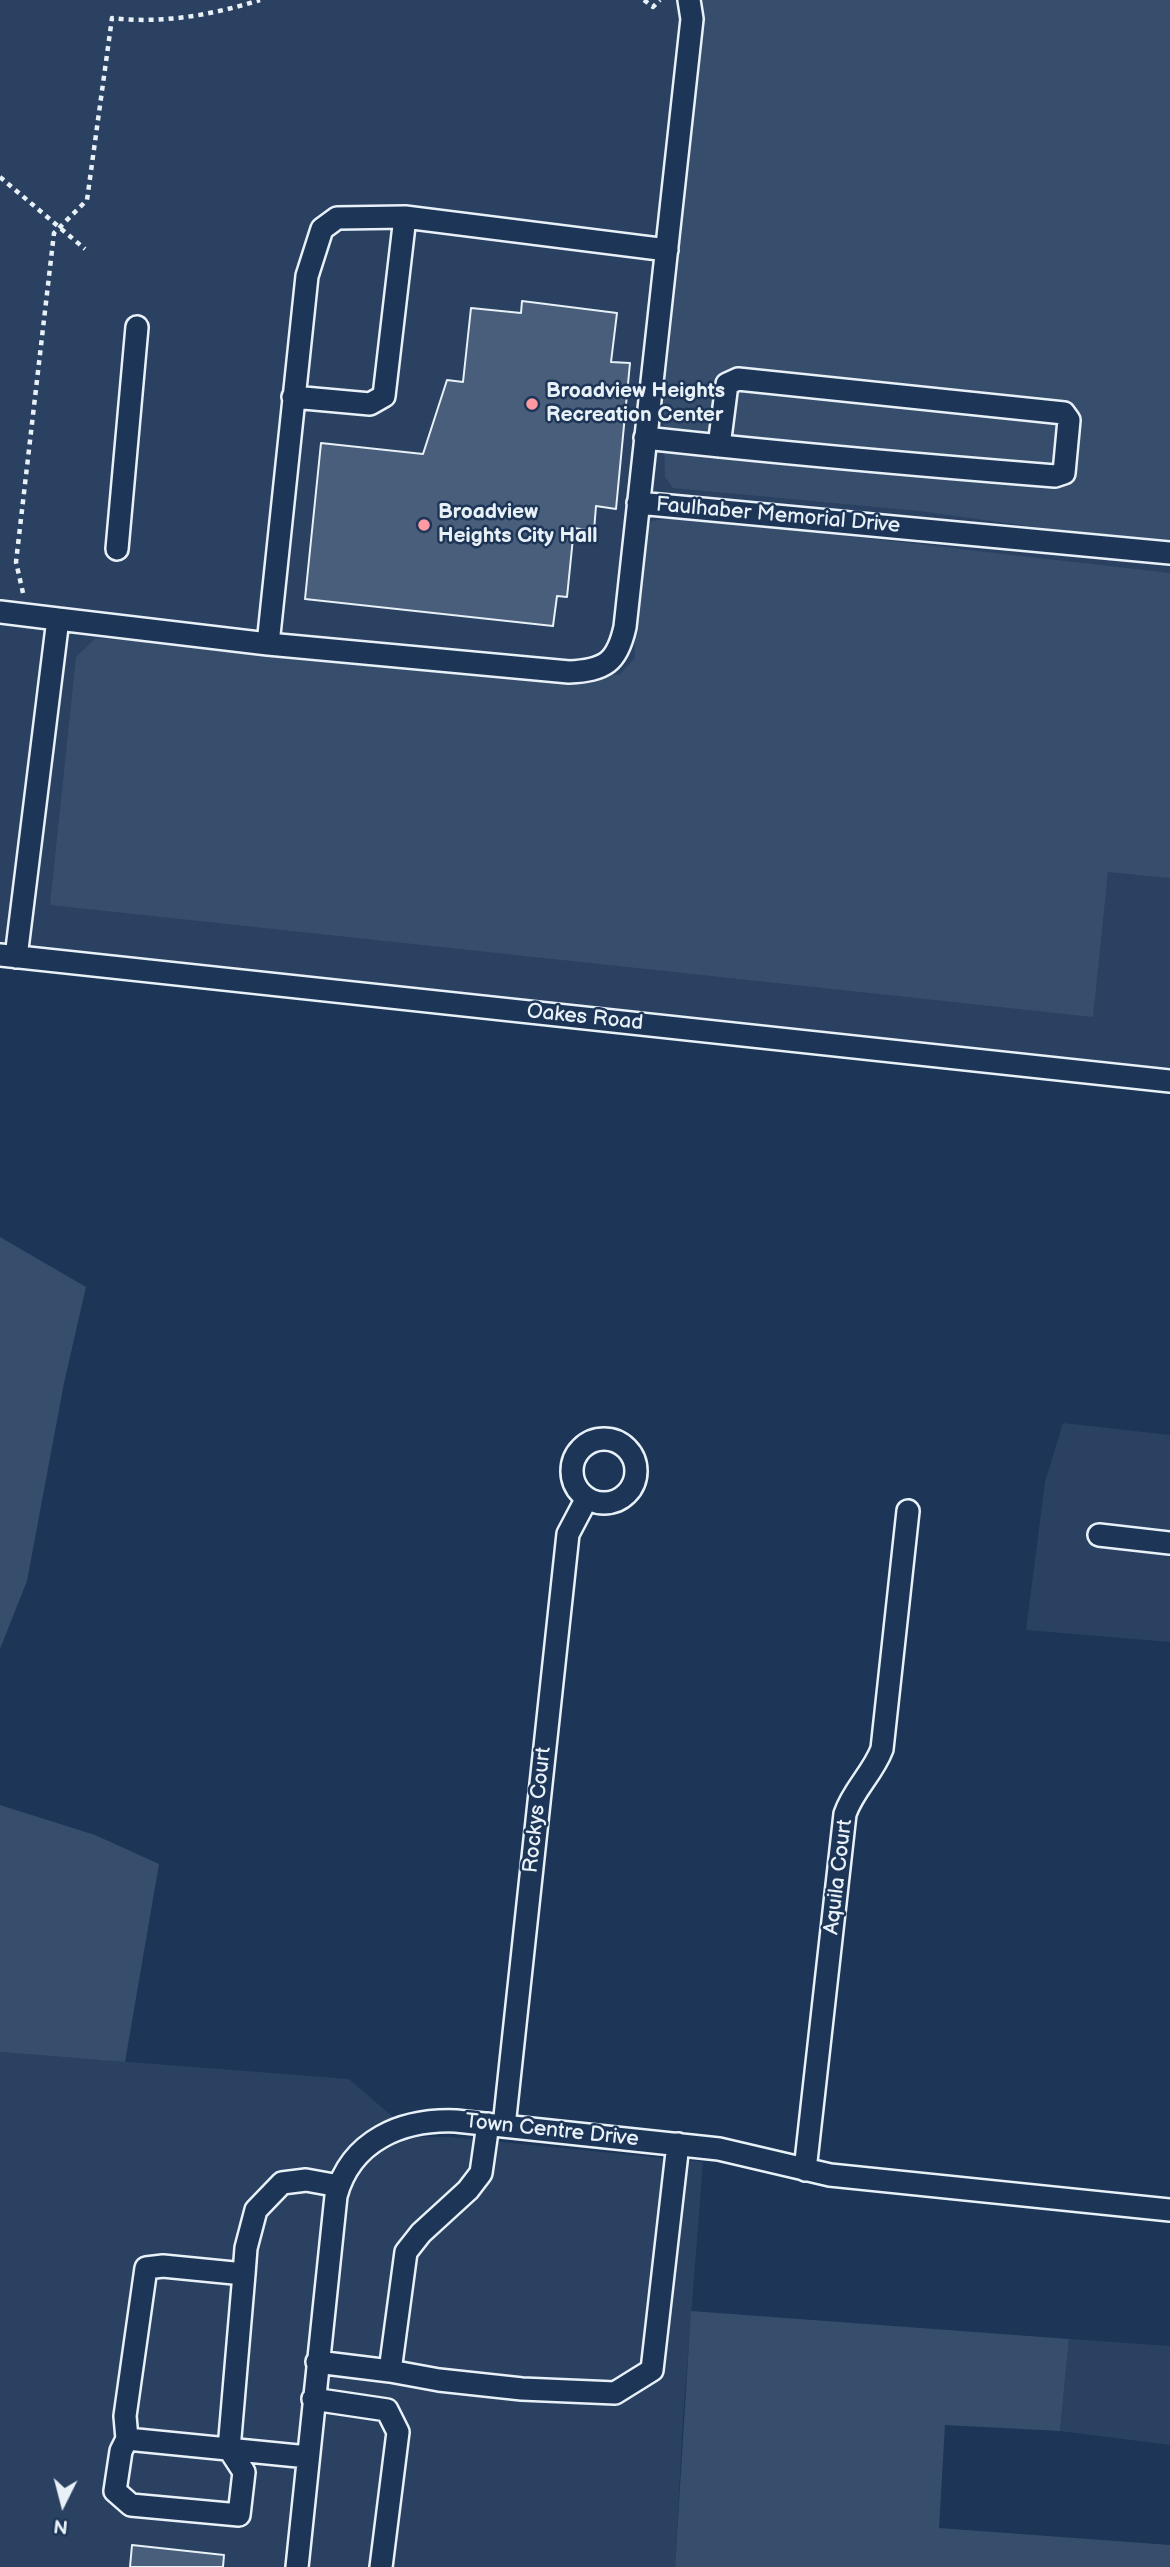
<!DOCTYPE html>
<html>
<head>
<meta charset="utf-8">
<style>
	body { margin:0 }
	#map { position:relative; width:1170px; height:2567px; overflow:hidden; background:#1d3557; font-family:"Balsamiq Sans",sans-serif }
	canvas { display:block }
	.north { position:absolute; left:28px; top:2469px; width:70px; height:70px; -webkit-text-stroke:5px #1d3557; paint-order:stroke; rotate:186deg; font-size:19px; font-weight:700; line-height:28px; text-align:center; color:#e8f1f8 }
	.north::after { content:''; display:block; margin:auto; width:24px; height:32px; background:#e8f1f8; clip-path:polygon(50% 0,100% 100%,50% 72%,0 100%) }
</style>
</head>
<body>
<div id="map">
<canvas width="1170" height="2567"></canvas>
<div class="north">N</div>
</div>
<script>
const ctx = document.querySelector('canvas').getContext('2d');
ctx.lineJoin = 'round';
function fill(path, color) { ctx.fillStyle = color; ctx.fill(path, 'evenodd'); }
function strokePath(path, color, width, dash) { ctx.strokeStyle = color; ctx.lineWidth = width; ctx.lineCap = dash ? 'butt' : 'round'; ctx.setLineDash(dash || []); ctx.stroke(path); }
function write(font, color, halo, rows, align = 'center') {
  ctx.font = font + ' "Balsamiq Sans",sans-serif'; ctx.lineWidth = 5; ctx.setLineDash([]); ctx.textBaseline = 'middle'; ctx.strokeStyle = halo; ctx.fillStyle = color; for (const [text, x, y, turn = 0] of rows) {
    ctx.save(); ctx.translate(x, y); ctx.rotate((+turn || 0) * Math.PI / 180); ctx.textAlign = isNaN(turn) ? turn : align; if (halo) ctx.strokeText(text, 0, 0); ctx.fillText(text, 0, 0); ctx.restore();
  }
}
const built = new Path2D(`
	M0,0h1170v1070l-1170,-127z
	M1063,1423l107,12v207l-144,-12 19,-148z
	M0,2052l349,27 67,58h34l253,25 -20,257 -8,148h-675z
	M1069,2339l101,7v99l-110,-14z`);
const green = new Path2D(`
	M703,0h467v541l-55,-3 -196,-27 -246,-23 -8,-11 -2,-73 33,-356z
	M681,517l489,56v305l-62,-6 -15,145 -1043,-112 26,-248 20,-19 523,37 16,-17v-33l10,-94 7,-10z
	M0,1237l86,50 -22,96 -37,198 -27,68z
	M0,1805l95,30 64,29 -34,198 -125,-10z
	M691,2311l378,28 -9,92 -115,-6 -6,103 231,17v22h-495z`);
const building = new Path2D(`
	M522,301l95,12 -6,49 19,1 -14,146 -20,-3 -2,25 -20,-3 -7,69 -10,-1 -4,30 -248,-27 16,-156 102,11 24,-74 16,2 8,-74 50,5z
	M132,2545l92,10 -1,12h-93z`);
const path = new Path2D(`
	M644,0l9,7 7,-7
	M0,177l85,72
	M23,593l-7,-31 38,-329 33,-33 25,-182c50,6 100,-3 148,-18`);
const minor = new Path2D(`
	M293,397l77,7 14,-8 21,-179
	M645,438c136,15 273,27 410,38l9,-3 5,-53 -5,-7 -326,-34 -11,5 -8,62
	M638,503l532,50
	M117,549l20,-222
	M0,612l58,7
	M268,644l39,-368 15,-47 15,-11 68,-1 262,33
	M0,955l1170,126
	M16,957l42,-338 210,25 301,28c36,-2 48,-9 56,-45l67,-608 -3,-19
	M572 1471a32 32 0 1 1 64 0a32 32 0 1 1-64 0Z
	M1099,1535l71,8
	M504,2126l64,-592 19,-36
	M805,2170l40,-356c8,-24 28,-41 37,-65l26,-238
	M244,2274l-15,175 15,23 -5,43 -108,-10 -16,-14 6,-40 6,-12 -2,-23 21,-148 17,-2 81,8 2,-26 10,-38 26,-27 24,-3 33,6
	M317,2362l73,9 16,-119 15,-19 47,-43 13,-17 7,-49
	M390,2371l49,9 83,9 93,4 37,-23 26,-226
	M313,2399l74,11 11,22 -17,135
	M127,2439l181,18
	M297,2567l39,-371c15,-56 66,-77 120,-75l263,28 111,26 340,35`);
const markers = [
	[532,404,7,"#ff9aa2"],
	[424,525,7,"#ff9aa2"]
];
const poiNames = [
	["Broadview Heights",546,392],
	["Recreation Center",546,416],
	["Broadview",438,513],
	["Heights City Hall",438,537]
];
const streetNames = [
	["Faulhaber Memorial Drive",778,516,5],
	["Oakes Road",585,1018,6],
	["Rockys Court",538,1810,-84],
	["Aquila Court",839,1877,-83],
	["Town Centre Drive",552,2131,6]
];
fill(built, '#2a4162');
fill(green, '#374d6c');
fill(building, '#495e7a');
strokePath(building, '#e8f1f8', 2);
strokePath(minor, '#e8f1f8', 26);
strokePath(path, '#e8f1f8', 4.5, [5, 5]);
strokePath(minor, '#1d3557', 21);
for (const [x, y, r, color] of markers) { const dot = new Path2D(); dot.arc(x, y, r, 0, 2 * Math.PI); ctx.fillStyle = color; ctx.fill(dot); strokePath(dot, '#1d3557', 2.5); }
write('bold 21px', '#e8f1f8', '#1d3557', poiNames, 'left');
write('21px', '#e8f1f8', '#1d3557', streetNames);
</script>
</body>
</html>
